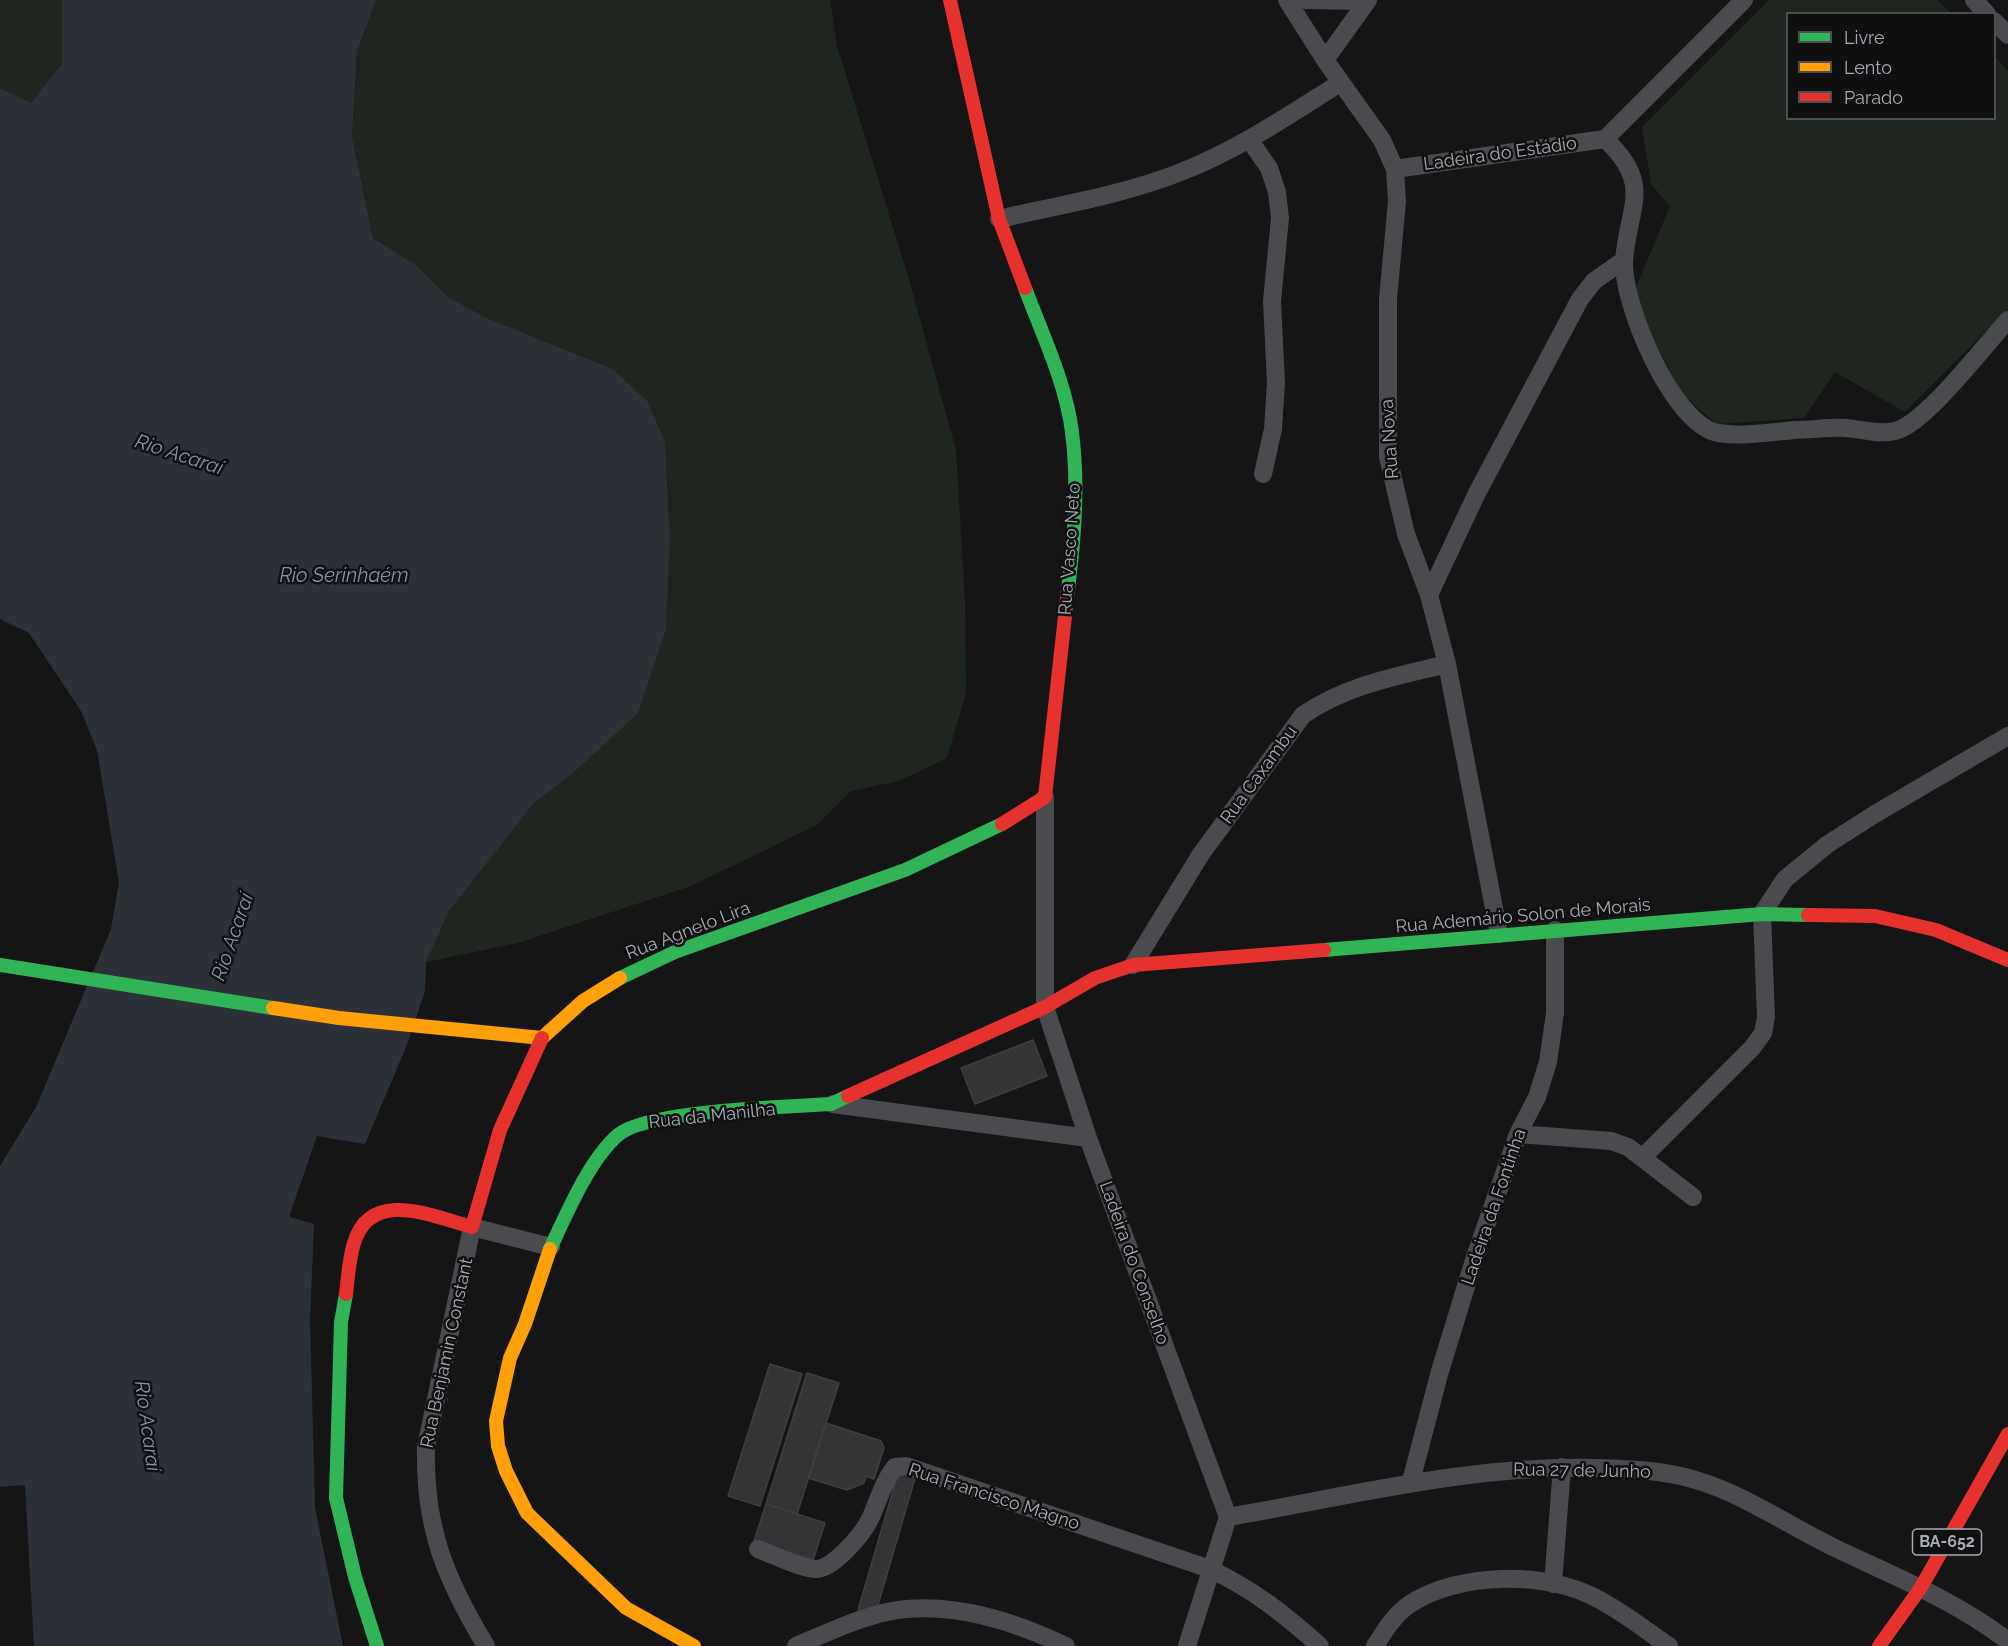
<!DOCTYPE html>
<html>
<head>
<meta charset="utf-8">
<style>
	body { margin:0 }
	#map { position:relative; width:2008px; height:1646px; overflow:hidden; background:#151516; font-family:Raleway,sans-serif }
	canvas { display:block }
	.legend { position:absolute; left:1786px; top:12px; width:210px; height:108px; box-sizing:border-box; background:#101011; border:2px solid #4c4e53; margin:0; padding:8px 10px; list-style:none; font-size:18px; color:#a7abb5 }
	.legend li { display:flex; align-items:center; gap:12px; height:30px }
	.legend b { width:30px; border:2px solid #4c4e53 }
</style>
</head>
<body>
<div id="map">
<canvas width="2008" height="1646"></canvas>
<ul class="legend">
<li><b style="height:8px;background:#30b455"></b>Livre</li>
<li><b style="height:8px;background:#ff9f0a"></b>Lento</li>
<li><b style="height:8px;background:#e5322d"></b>Parado</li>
</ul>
</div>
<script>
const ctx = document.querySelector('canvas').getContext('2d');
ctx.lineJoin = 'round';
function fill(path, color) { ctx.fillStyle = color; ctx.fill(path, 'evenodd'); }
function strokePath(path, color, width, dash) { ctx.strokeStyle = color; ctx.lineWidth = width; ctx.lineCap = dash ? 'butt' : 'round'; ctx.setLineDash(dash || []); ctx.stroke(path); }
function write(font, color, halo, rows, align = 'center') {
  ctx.font = font + ' Raleway,sans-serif'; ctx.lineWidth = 5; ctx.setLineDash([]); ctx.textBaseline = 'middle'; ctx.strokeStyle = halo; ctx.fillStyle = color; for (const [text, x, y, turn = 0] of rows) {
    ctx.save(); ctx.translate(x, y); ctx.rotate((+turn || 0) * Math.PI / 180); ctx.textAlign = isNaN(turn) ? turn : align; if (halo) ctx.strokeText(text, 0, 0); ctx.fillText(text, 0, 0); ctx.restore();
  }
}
const green = new Path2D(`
	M0,0h62l1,64 -32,39 -31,-15z
	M376,0h454l7,46 71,230 48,174 9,152 1,91 -19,65 -48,23 -48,10 -34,34 -126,61 -173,57 -92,19 23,-51 86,-109 38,-29 97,-238 -5,-93 -17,-40 -35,-33 -126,-51 -39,-21 -32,-32 -43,-27 -21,-101 5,-87z
	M1769,0h168l14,13 -163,1v104h206l1,-61 13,14v238l-103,103 -70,-40 -31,46 -87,6 -34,-29 -52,-95 39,-94 -19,-22 -9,-57z`);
const water = new Path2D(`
	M62,0h314l-19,51 -5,86 21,101 43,27 32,32 39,21 126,51 35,33 17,40 5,93 -4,94 -28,84 -65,60 -38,29 -86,109 -23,51 -1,29 -19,56 -41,97 -48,-8 -28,81 25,7 -4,96 5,188 28,138h-309l-9,-161 -25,2v-321l36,-59 75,-178 8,-46 -22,-133 -16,-39 -52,-78 -29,-14v-531l31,15 31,-39z`);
const building = new Path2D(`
	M1033,1040l14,36 -72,28 -14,-36z
	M770,1364l32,10 -42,132 -32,-10z
	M807,1373l32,10 -42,131 -31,-10z
	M826,1423l55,18 3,7 -10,31 -8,-3 -2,7 -17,7 -39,-12z
	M899,1470l17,5 -41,140 -17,-5z
	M766,1504l59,19 -12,37 -59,-19z`);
const street = new Path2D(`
	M1287,0l38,60 57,80 13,29 2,32 -9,98v158l18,77 23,61 18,69 52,270
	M1306,0l61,1
	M1974,0l13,14
	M1994,21l14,14
	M1325,60l43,-60
	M1249,139l20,29 8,24 3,26 -8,83 4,82 -3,46 -10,45
	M1605,139c49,46 23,67 19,122 -2,42 48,163 94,172 24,4 53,-1 77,-3 17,0 34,-3 50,-2 17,1 33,7 50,3 30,-7 90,-86 113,-111
	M1605,139l139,-139
	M1395,169l210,-30
	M999,219c60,-14 124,-24 182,-47 57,-22 108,-57 159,-89
	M1429,595l48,-102 103,-194 14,-18 30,-21
	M1045,797v210l43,131 140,379 -41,129
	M1133,965l68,-111 102,-139c44,-30 94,-39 144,-51
	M833,1104l255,34
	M1518,1134l93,7 17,6 65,50
	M1643,1157l109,-109 11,-15 3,-16 -4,-103 23,-35 43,-35 47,-30 133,-78
	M1411,1481l29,-110 35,-114 43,-123 19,-37 11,-35 7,-49v-83
	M1228,1517c123,-21 241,-52 367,-49 35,1 70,2 104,13 48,15 92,46 138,68 59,28 119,52 171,92
	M758,1549c18,7 39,18 57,20 17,1 46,-33 54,-48 9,-18 13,-38 26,-54l11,-1 304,103c44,21 74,45 110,77
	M1553,1584l9,-117
	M486,1646c-41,-68 -62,-119 -60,-199l46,-220 79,20
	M796,1646c33,-14 74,-34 110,-37 54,-5 112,14 160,37
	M1375,1646c10,-16 20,-32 35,-42 49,-32 135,-33 186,-6 26,13 49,32 73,48`);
const fast = new Path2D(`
	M1025,288c17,46 41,95 47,144 7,55 2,111 -5,166
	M1324,950l438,-36 46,1
	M0,965l273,43
	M620,978l55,-26 230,-82 97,-46
	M550,1249c17,-36 39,-89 68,-114 29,-25 170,-28 213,-31l17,-8
	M346,1294l-5,28 -5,176 19,79 22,69`);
const slow = new Path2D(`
	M273,1008l66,10 203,20 41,-37 37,-23
	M550,1249l-25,75 -15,34 -14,63 2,25 8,25 21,42 99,95 68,38`);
const jam = new Path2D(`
	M950,0l49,219 26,69
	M1002,824l43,-27 22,-199
	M1808,915l67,1 61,14 72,30
	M848,1096l197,-89 50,-29 38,-13 191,-15
	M346,1294c2,-16 3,-35 8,-51 17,-56 80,-26 118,-16l28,-97 42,-92
	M1879,1646l41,-57 88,-155`);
const shields = [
	[1947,1542,69]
];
const shieldNames = [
	["BA-652",1947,1542]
];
const streetNames = [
	["Ladeira do Estádio",1500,154,-8],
	["Rua Nova",1390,439,-94],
	["Rua Vasco Neto",1070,549,-86],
	["Rua Caxambu",1259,775,-54],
	["Rua Ademário Solon de Morais",1523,916,-5],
	["Rua Agnelo Lira",688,931,-21],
	["Rua da Manilha",712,1116,-6],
	["Ladeira da Fontinha",1494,1207,-71],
	["Ladeira do Conselho",1134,1263,70],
	["Rua Benjamin Constant",447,1353,-78],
	["Rua 27 de Junho",1582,1471,1],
	["Rua Francisco Magno",994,1497,18]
];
const waterNames = [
	["Rio Acaraí",179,455,18],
	["Rio Serinhaém",344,576],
	["Rio Acaraí",233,937,-71],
	["Rio Acaraí",147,1426,82]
];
fill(green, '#1f2620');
fill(water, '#2c3138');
fill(building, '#343436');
strokePath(building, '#3e3f42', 1.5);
strokePath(street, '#4a4b4e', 18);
strokePath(fast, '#30b455', 14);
strokePath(slow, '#ff9f0a', 14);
strokePath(jam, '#e5322d', 14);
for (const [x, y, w] of shields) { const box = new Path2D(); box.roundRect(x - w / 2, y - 13, w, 26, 4.5); ctx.fillStyle = '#101011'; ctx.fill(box); strokePath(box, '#a7abb5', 1.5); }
write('bold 16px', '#a7abb5', null, shieldNames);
write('18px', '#a7abb5', '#101011', streetNames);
write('italic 20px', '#8196ae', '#101011', waterNames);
</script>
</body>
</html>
